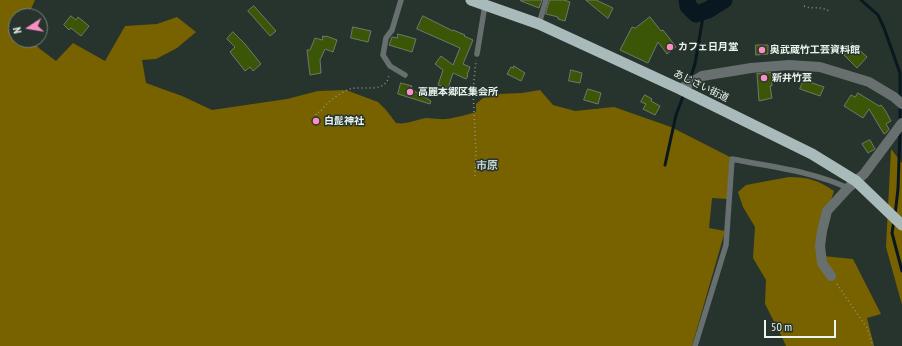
<!DOCTYPE html>
<html>
<head>
<meta charset="utf-8">
<style>
	body { margin:0 }
	#map { position:relative; width:902px; height:346px; overflow:hidden; background:#27342d; font-family:"PT Sans Narrow",sans-serif }
	canvas { display:block }
	.north { position:absolute; left:8px; top:8px; width:40px; height:40px; box-sizing:border-box; background:#27342d; border:1px solid #75817b; border-radius:50%; rotate:258deg; font-size:11px; font-weight:700; line-height:16px; text-align:center; color:#ebf4ef }
	.north::after { content:''; display:block; margin:auto; width:14px; height:18px; background:#fb8fc4; clip-path:polygon(50% 0,100% 100%,50% 72%,0 100%) }
	.scale { position:absolute; left:764px; top:320px; width:72px; height:18px; box-sizing:border-box; border:2px solid #ebf4ef; border-top:0; padding-left:5px; font-size:12px; line-height:14px; white-space:nowrap; color:#ebf4ef; -webkit-text-stroke:3px #27342d; paint-order:stroke }
</style>
</head>
<body>
<div id="map">
<canvas width="902" height="346"></canvas>
<div class="north">N</div>
<div class="scale">50 m</div>
</div>
<script>
const ctx = document.querySelector('canvas').getContext('2d');
ctx.lineJoin = 'round';
function fill(path, color) { ctx.fillStyle = color; ctx.fill(path, 'evenodd'); }
function strokePath(path, color, width, dash) { ctx.strokeStyle = color; ctx.lineWidth = width; ctx.lineCap = dash ? 'butt' : 'round'; ctx.setLineDash(dash || []); ctx.stroke(path); }
function write(font, color, halo, rows, align = 'center') {
  ctx.font = font + ' "PT Sans Narrow","Noto Sans JP",sans-serif'; ctx.lineWidth = 3; ctx.setLineDash([]); ctx.textBaseline = 'middle'; ctx.strokeStyle = halo; ctx.fillStyle = color; for (const [text, x, y, turn = 0] of rows) {
    ctx.save(); ctx.translate(x, y); ctx.rotate((+turn || 0) * Math.PI / 180); ctx.textAlign = isNaN(turn) ? turn : align; if (halo) ctx.strokeText(text, 0, 0); ctx.fillText(text, 0, 0); ctx.restore();
  }
}
const forest = new Path2D(`
	M0,0h35l-7,16h-12v24h15l9,9 16,12 17,-18 32,18 20,-35 32,-2 20,-7 19,15 -19,16 -21,11 -14,1 4,23 36,13 30,14 75,-11 31,-8 28,-1 32,12 8,8 10,13c9,2 19,-3 30,-5 4,0 8,1 13,1 10,1 27,-4 37,-7v-8l7,-6 8,-1 7,-3 24,-1 18,-3 13,15 22,6 39,-4 57,20 59,30 -3,42 -15,-1 -3,30 16,3 -33,115h-692z
	M891,149l11,14v142l-16,-58z
	M789,177c19,0 29,3 45,14l-3,9 -8,56 30,3 28,55 -14,4 7,28h-88l-4,-9 -17,-33 1,-24 -13,-22 2,-31 -12,-20 -5,-15 8,-7z`);
const stream = new Path2D(`
	M861,0l17,15 6,13 16,45v26
	M690,79l5,-15 9,-53
	M900,121v-16
	M665,165l11,-50 8,-21
	M895,215l3,-26 2,-58
	M894,220l-2,13 10,38`);
const river = new Path2D(`
	M687,0l1,6 8,8 12,-4 16,-10`);
const building = new Path2D(`
	M521,0h21l-3,8 -18,-7z
	M550,0h14l6,2 -5,19 -7,-2v-2l-12,-3z
	M586,0h10l17,8 -5,10z
	M254,6l22,25 -6,5 -22,-25z
	M71,16l5,4 2,-3 11,9 -8,10 -10,-8 -2,2 -5,-5z
	M423,16l30,15v-1l12,5 -1,1 9,4 -10,24 7,3 -3,8 1,1 -2,3 -13,-6 -5,15 -10,-3 5,-15 -8,-6 6,-8 12,9 7,-17 -43,-19z
	M650,17l11,14 2,-1 13,17 -9,7 -9,-12 -10,21 -28,-13 12,-23 3,1z
	M353,27l18,4 -3,11 -17,-4z
	M233,32l12,12 16,20 -8,7 -3,-4 -5,4 -15,-19 5,-5 -8,-8z
	M398,34l18,5 -4,13 -23,-7 3,-8 5,1z
	M323,36l2,1 1,-1 11,4 -4,12 -8,-3 -5,11 1,13 -11,2 -3,-25h3l5,-12 7,2z
	M852,43l15,14 -10,11 -13,-13 4,-4 -2,-2z
	M756,45h12v9l-12,1z
	M514,66l11,7 -4,8 -14,-7 4,-7 2,1z
	M571,70l11,3 -2,10 -11,-2z
	M771,73l1,13h-2l2,12 -13,3 -2,-27z
	M804,80l20,7 -4,9 -20,-7z
	M401,83l11,3 -1,3 20,12 -1,3 -32,-10z
	M588,89l13,4 -3,11 -14,-4z
	M858,93l21,13 2,-1 4,5 6,11 -5,3 3,5 -2,3 -3,2 -15,-25 -6,9 -19,-12 7,-11 4,2z
	M645,95l7,4 -1,2 9,5 -5,9 -12,-6 3,-5 -5,-2z
	M870,140l5,9 -7,4 -6,-9z`);
const path = new Path2D(`
	M804,6c7,4 15,-1 25,5
	M316,119v-6l4,-1c6,-9 19,-19 30,-23 13,-4 37,6 39,-15
	M475,176l1,-23 -3,-62 3,-31
	M837,284l30,44 6,18`);
const service = new Path2D(`
	M401,0l-9,30 -6,8 -3,17 7,11 15,9
	M539,24l7,-24
	M477,54l8,-49
	M695,346l31,-101 6,-86c39,8 80,12 116,29`);
const minor = new Path2D(`
	M680,89l22,-13 49,-8 38,-3 31,2 49,15 25,15 8,7
	M831,276l-9,-13 -2,-17 2,-15 5,-20 21,-23 16,-14 38,-51`);
const trunk = new Path2D(`
	M471,0l68,24 141,65 132,65 44,27 46,44`);
const markers = [
	[670,47,4,"#fb8fc4"],
	[762,50,4,"#fb8fc4"],
	[764,78,4,"#fb8fc4"],
	[410,92,4,"#fb8fc4"],
	[316,121,4,"#fb8fc4"]
];
const poiNames = [
	["カフェ日月堂",678,47],
	["奥武蔵竹工芸資料館",770,50],
	["新井竹芸",772,78],
	["高麗本郷区集会所",418,92],
	["白髭神社",324,121]
];
const streetNames = [
	["あじさい街道",701,86,26]
];
const neighbourhoodNames = [
	["市原",487,166]
];
fill(forest, '#786200');
strokePath(stream, '#091820', 3);
strokePath(river, '#091820', 17);
fill(building, '#3c5608');
strokePath(building, '#71786a', 1);
strokePath(path, '#8a958f', 1.5, [1, 3]);
strokePath(service, '#676f6f', 5.5);
strokePath(minor, '#676f6f', 10);
strokePath(trunk, '#a8baba', 11);
for (const [x, y, r, color] of markers) { const dot = new Path2D(); dot.arc(x, y, r, 0, 2 * Math.PI); ctx.fillStyle = color; ctx.fill(dot); strokePath(dot, '#27342d', 1.5); }
write('bold 10px', '#ebf4ef', '#27342d', poiNames, 'left');
write('10px', '#ebf4ef', '#27342d', streetNames);
write('bold 11px', '#c2d3ca', '#27342d', neighbourhoodNames);
</script>
</body>
</html>
